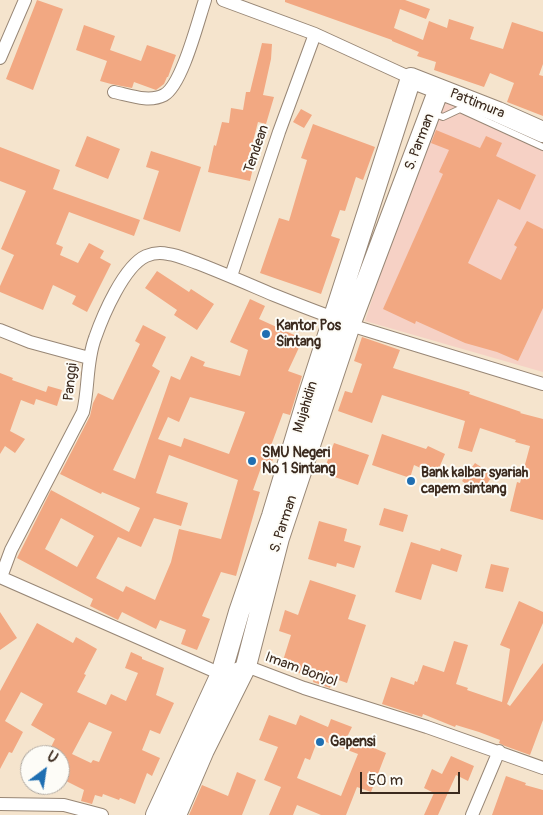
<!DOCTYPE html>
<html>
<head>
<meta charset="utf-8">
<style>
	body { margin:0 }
	#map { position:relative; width:543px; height:815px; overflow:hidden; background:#f5e4cd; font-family:Pangolin,sans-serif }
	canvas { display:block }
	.north { position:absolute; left:20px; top:745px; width:50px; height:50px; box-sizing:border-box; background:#fdfcf7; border:1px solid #afa8a0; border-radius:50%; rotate:31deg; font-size:14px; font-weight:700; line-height:20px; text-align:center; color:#3b2a1e }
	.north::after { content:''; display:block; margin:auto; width:18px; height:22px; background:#1f6fb2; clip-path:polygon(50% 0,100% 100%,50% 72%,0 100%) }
	.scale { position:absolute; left:360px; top:772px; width:100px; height:22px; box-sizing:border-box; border:2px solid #3b2a1e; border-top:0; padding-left:6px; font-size:15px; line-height:18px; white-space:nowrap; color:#3b2a1e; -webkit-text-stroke:4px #fdfcf7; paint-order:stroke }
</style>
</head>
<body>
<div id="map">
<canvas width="543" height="815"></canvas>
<div class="north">U</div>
<div class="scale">50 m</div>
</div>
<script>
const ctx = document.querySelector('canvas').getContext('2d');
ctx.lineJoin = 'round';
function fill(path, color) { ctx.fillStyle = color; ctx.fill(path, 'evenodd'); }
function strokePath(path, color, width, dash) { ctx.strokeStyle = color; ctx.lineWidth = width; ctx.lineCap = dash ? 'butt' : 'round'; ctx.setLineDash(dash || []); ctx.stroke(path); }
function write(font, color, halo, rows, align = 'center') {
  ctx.font = font + ' Pangolin,sans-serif'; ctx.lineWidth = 4; ctx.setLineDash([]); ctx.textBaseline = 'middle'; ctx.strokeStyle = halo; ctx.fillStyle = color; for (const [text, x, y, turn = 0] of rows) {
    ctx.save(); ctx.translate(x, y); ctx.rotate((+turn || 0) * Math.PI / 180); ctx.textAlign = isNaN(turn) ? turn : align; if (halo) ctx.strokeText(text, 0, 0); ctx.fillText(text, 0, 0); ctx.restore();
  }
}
const built = new Path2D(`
	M439,92l104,49v231l-178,-51z`);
const building = new Path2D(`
	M37,0l26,9 -30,81 -27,-11z
	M285,0h120l25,9 -4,10 -26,-10 -6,19 29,12 6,-19 18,7 2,-9 25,8 -4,12 33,10 9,-27 31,10v32l-4,11 4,1v40l-36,-14 7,-19 -24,-10 -6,14 -50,-17 2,-8 -19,-6 2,-4 -27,-11v-1l-107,-38z
	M84,25l31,11 -5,14 31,11 6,-16 29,10 -8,22h-1l-3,7 -8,6 -22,-8 -2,6 -21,-4 -11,-3 7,-20 -31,-11z
	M262,43l10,1 -1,15 -8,36 11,2 -8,27 -8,-2 -8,31 6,2 -6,26 -42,-9 6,-27 2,1 6,-24 7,1 2,-15 12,2 3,-18h4z
	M301,109l11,6 -8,13 -11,-6z
	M313,124l62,23 -12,33 -7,-3 -11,34 -5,-1 -9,26 9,3 -19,55 -61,-21 19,-55 10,3 18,-61 -6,-2z
	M436,130l44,18 6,-12 16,7 -6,13 40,19 -16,35 -22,-11 -30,64 33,17 16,-33 -3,-2 13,-24 16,8v79l-25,53 -21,-9 -32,-9 -49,-22 -1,3 -32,-15 60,-135 -4,-2 10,-22 -18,-7z
	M87,136l33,13 -12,30 -33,-13z
	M0,147l60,23 -7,19 87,31 -6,16 -65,-24 -13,32 7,3 -3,8 18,8 11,-20 15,8 -4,7 11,6 -24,48 -15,-8 4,-8 -23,-11 -10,25 -43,-18v-6l14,-31 -13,-6 25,-58 -26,-10z
	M151,151l50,16 -21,65 -37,-13 16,-48 -13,-4z
	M157,271l32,21 2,-3 23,15 -17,26 -23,-15 3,-5 -32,-22z
	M250,299l15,7 -6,13 44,20 -15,32 14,5 -12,39 -7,-2 -14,38 6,2 -4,12 -8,-3 -10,28 7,2 -24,84 -15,-4 -19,44 8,3 -13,31 -16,-6 5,-14 -26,-10 -4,9 -34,-17 -4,8 -28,-14 3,-7 -76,-41 34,-68 78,42 11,-24 -38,-16 -1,2 -41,-20 30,-58 3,-13 5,-10 15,7 27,-56 -5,-3 8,-16 23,12 -14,29 8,5 -47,99 22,9 36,-103 9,4 11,-24 14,6 -2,4 37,10 8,-26 -18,-8zM190,397l55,15 -16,42 -45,-16 -3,9 -23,-8 10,-22 11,5zM169,455l69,25 -17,59 -42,-10 -8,33 -16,38 -29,-14 -3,6 -27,-14 22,-41 23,10 13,-29 27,8 7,-23 -32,-10zM61,518l33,18 -17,31 -32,-18z
	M362,337l38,13 -7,18 77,24 -1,2 52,18 -1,1 23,6v101l-33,-9 7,-29 3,1 10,-37 -15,-4 1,-2 -36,-12 -8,24 -14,-4 7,-27 -83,-26 -10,28 -34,-12 7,-20 7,2 10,-29 -8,-3z
	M0,373l13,5 -1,2 34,12 2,-6 14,4 -5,16 -21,-7 -2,6 -13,-5 -11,31 15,8 -10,14 -10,-7 -5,8z
	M382,434l44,15 2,-3 17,8 -9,21 -22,-10 -4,13 -38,-13z
	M334,443l35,12 -11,30 -35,-12z
	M475,463l18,12 -13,19 -18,-13z
	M384,508l24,7 -5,17 -24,-7z
	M319,521l28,8 -3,12 17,5 -7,22 -17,-5 -1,4 -28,-8z
	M411,542l29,9 1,-3 21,7 -5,17 -25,-8 -11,36 -26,-8z
	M491,564l18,4 -6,24 -18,-4z
	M310,580l46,15 -8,24 18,6 -19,58 -14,-5 -3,10 -17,-6 1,-4 -33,-11 10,-32 -12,-4 6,-21 13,5z
	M519,601l24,11v11l-36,81 3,2 33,-43v57l-13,35 -25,-9 -6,-3 1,-3 -21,-8 -23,-7 -1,2 -32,-13 -1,3 -40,-13 9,-27 23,8 1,-4 2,1 6,-17 21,7 10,-31 14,4 -12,39 12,4 -1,2 35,12 8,-53 -10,-4z
	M0,612l17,26 -17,12z
	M37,623l36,20 3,-6 21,12 -13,25 2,1 -9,17 29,13 5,-11 15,7 12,-28 -13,-5 6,-16 11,5v2l22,9 -8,27 18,8 -14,31 -10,-4 -8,20 18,8 -8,18 -5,-3 -12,31 -15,-6 -1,2 -16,-6 -1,3 -7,-2 -3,9 -11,-3 3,-11 -24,-12v-23h-13l8,-16 -24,-14 12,-21 -22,-12 -16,29 18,11 -11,21 -3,-1 -9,17v-78zM89,722l23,10 -13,30 -6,-2 -2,3 -19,-9z
	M269,715l27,10 4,-10 28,12 3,-8 21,8 -5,10 39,16 -15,39 -14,-5 -11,28h-25l-24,-10 -4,10h-24l12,-28 -17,-7 14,-33 -19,-7zM318,739l40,15 -17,42 -44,-18 8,-20 5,2z
	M451,756l23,10 -6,15 -12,-6 -18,40h-14l10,-22 -10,-5 8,-19 10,5z
	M237,772l19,8 -14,35h-53l13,-30 26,11z
	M506,776l20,7 -1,2 18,5v25h-51z`);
const lane = new Path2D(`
	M432,113l11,4 17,-8 83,38`);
const street = new Path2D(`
	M223,0l92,34 96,44
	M0,58l25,-58
	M114,92c15,3 35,11 50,3 18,-10 34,-74 41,-95
	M231,276l48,-144 36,-98
	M350,325l193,59
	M0,330l30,12 59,16
	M0,577l221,97 25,-8 58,22 123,39 116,41
	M1,577l10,-27 72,-138c6,-24 3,-50 12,-74 8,-23 29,-72 51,-82 7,-3 14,-4 22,-2 10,1 20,6 29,9 26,10 51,21 77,32 20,8 40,16 60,23
	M0,804l64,1 38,10
	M472,815l27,-64`);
const primary = new Path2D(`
	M156,815l65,-141 18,-62 33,-96 36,-119 103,-319 87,34 45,20
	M176,815l28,-65 42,-84 33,-128 71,-213 89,-236`);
const markers = [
	[266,334,5,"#1f6fb2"],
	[252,461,5,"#1f6fb2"],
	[411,481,5,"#1f6fb2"],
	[320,742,5,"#1f6fb2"]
];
const streetNames = [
	["Pattimura",477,104,22],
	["S. Parman",420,142,-69],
	["Tendean",257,149,-71],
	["Panggi",71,382,-84],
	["Mujahidin",306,407,-73],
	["S. Parman",284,524,-72],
	["Imam Bonjol",301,670,20]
];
const poiNames = [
	["Kantor Pos",276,326],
	["Sintang",276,342],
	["SMU Negeri",262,453],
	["No 1 Sintang",262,469],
	["Bank kalbar syariah",421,473],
	["capem sintang",421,489],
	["Gapensi",330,742]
];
fill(built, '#f6d1c5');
fill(building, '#f2a882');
strokePath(lane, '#988776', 8);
strokePath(street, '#988776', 14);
strokePath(primary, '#988776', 22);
strokePath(lane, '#fff', 6);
strokePath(street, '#fff', 12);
strokePath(primary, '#fff', 20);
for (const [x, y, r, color] of markers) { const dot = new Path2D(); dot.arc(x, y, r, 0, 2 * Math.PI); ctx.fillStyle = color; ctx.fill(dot); strokePath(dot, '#fdfcf7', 2); }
write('14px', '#3b2a1e', '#fdfcf7', streetNames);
write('bold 14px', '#3b2a1e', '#fdfcf7', poiNames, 'left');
</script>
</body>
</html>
